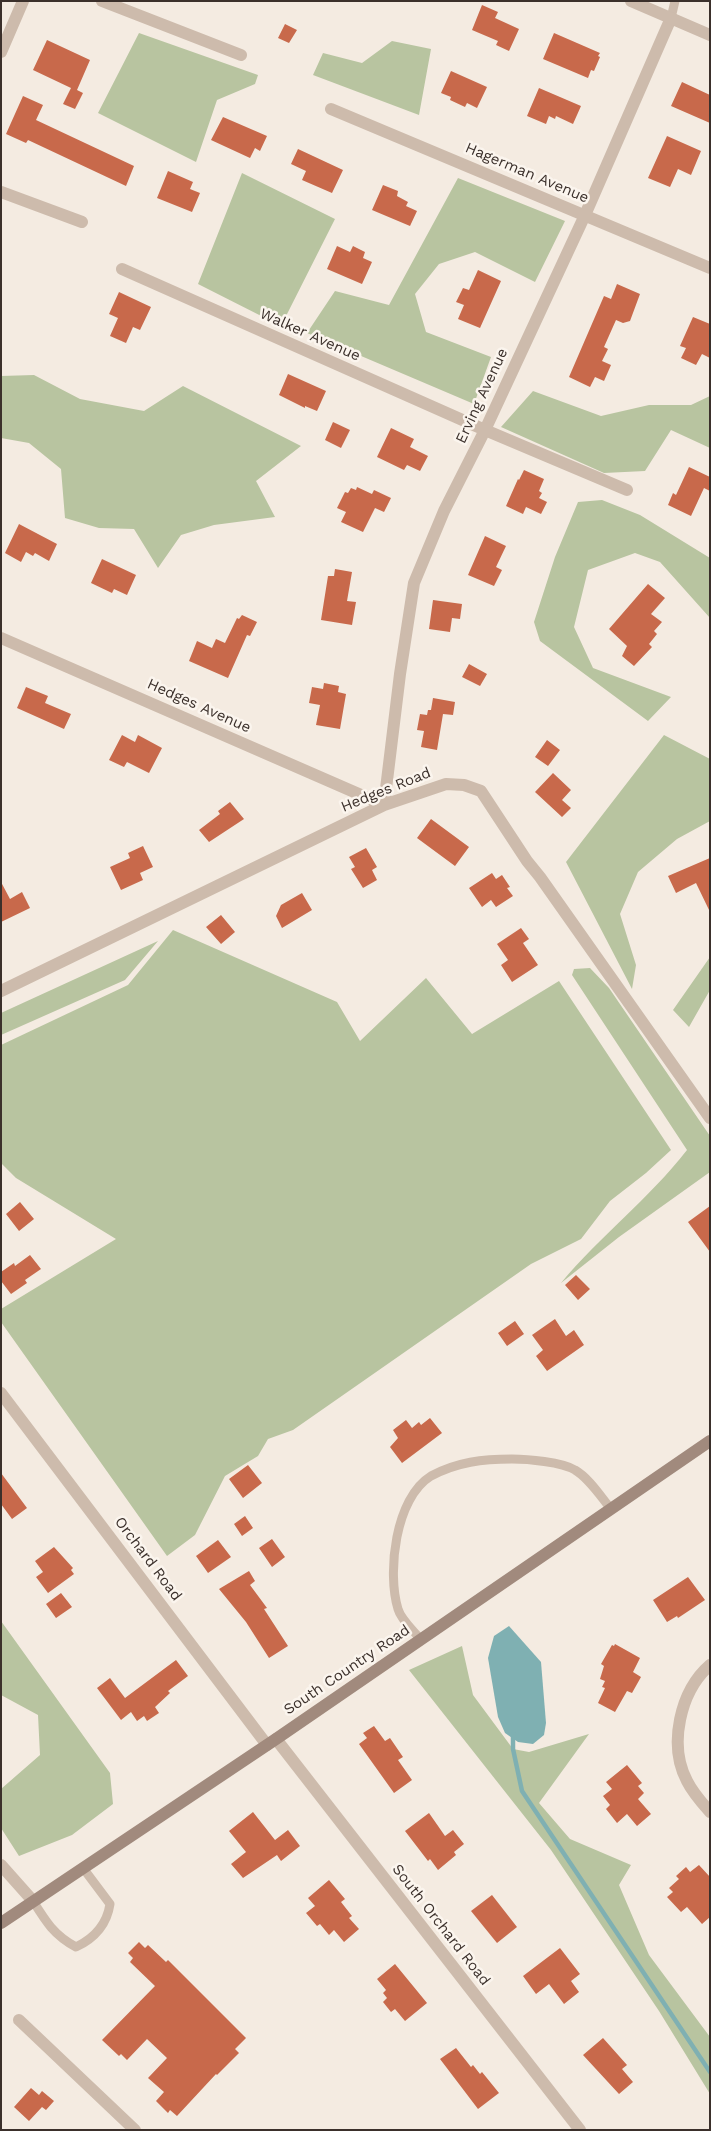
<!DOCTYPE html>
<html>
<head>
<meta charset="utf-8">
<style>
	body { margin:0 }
	#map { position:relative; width:711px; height:2131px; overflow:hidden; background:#f4ebe1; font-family:"Work Sans",sans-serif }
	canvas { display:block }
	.frame { position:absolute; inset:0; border:2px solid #3b302b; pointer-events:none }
</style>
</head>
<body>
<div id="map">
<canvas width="711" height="2131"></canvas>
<div class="frame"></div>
</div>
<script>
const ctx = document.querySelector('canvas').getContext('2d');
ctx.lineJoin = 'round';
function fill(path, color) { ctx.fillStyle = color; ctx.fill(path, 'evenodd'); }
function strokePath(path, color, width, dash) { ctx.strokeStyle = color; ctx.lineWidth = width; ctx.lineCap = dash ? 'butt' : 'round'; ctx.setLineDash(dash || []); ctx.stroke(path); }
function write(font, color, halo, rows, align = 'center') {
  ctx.font = font + ' "Work Sans",sans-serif'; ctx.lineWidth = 5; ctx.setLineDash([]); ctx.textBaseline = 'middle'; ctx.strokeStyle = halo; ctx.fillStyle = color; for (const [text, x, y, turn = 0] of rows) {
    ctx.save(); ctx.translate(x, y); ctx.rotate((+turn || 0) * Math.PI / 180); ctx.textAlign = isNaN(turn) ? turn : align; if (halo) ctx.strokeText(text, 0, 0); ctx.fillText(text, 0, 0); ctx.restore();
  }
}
const green = new Path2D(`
	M139,33l119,42 -3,9 -38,16 -21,62 -98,-49z
	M392,41l39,8 -12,66 -106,-40 10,-22 39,10z
	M242,173l93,46 -54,107 -83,-42z
	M458,178l107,43 -30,61 -60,-30 -36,12 -24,30 11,38 65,25 -17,47 -167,-71 28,-42 54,14z
	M34,375l46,24 64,12 39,-25 118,60 -45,35 19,36 -61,8 -33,10 -23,33 -24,-39 -35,-1 -34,-10 -4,-49 -32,-26 -28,-5v-62z
	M533,391l68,25 48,-11h42l19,-9v52l-39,-18 -26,41 -41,2 -103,-46z
	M602,500l38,15 70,43v60l-50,-56 -25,-9 -47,17 -14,57 19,41 78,29 -23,24 -108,-80 -6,-19 21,-65 23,-55z
	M664,735l46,24v62l-33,18 -39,33 -18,42 16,51 -4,24 -66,-127z
	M173,930l164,72 23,39 66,-63 46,56 87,-53 112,169 -25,23 -36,28 -29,38 -50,25 -238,166 -25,9 -10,17 -33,20 -30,59 -28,21 -166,-234v-13l115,-70 -100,-61 -15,-15v-118l127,-60z
	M158,941l-33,39 -124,55v-22z
	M710,957v33l-21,37 -16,-17z
	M590,968l19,20 101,148v36l-91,65 -58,46c39,-47 88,-84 126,-133l-115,-175 2,-6z
	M1,1621l109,152 3,31 -41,31 -53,21 -18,-28v-39l39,-34 -2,-40 -37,-20z
	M462,1646l11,49 40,54 16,3 60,-18 -50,69 31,36 61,26 -12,20 30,70 61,82v57l-51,-83 -108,-161 -142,-180z`);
const water = new Path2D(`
	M509,1626l32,36 5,61 -2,12 -11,9 -15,-2 -13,-9 -7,-16 -10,-59 6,-22z`);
const stream = new Path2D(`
	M513,1733v16l9,42 188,281`);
const building = new Path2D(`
	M482,5l16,7 -3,6 24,11 -10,22 -13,-6 2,-4 -26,-11z
	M285,24l12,6 -8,13 -11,-5z
	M554,33l46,20 -2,3 2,1 -6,14 -3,-1 -3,8 -45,-19z
	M47,40l43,20 -13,30 6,3 -8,16 -12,-5 8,-16 -38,-18z
	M451,71l36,16 -10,21 -10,-5 -2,4 -15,-7 1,-3 -10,-4z
	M682,82l28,13v28l-39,-17z
	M539,88l42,18 -8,18 -17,-8 -1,3 -6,-3 -3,8 -19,-8z
	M23,96l20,9 -7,15 98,46 -8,20 -98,-46 -2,3 -20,-9z
	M223,117l44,19 -7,15 -5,-3 -5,10 -39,-18z
	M667,136l34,15 -10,24 -13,-6 -8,18 -22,-9z
	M298,149l45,21 -11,23 -30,-13 4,-9 -15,-7z
	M168,171l25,11 -3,7 10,4 -8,19 -35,-14z
	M383,185l15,6 -1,5 11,6 -2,4 11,5 -7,15 -38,-16z
	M337,246l13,6 3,-6 12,6 -2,6 9,4 -10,22 -35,-15z
	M478,270l23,11 -21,47 -22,-9 6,-14 -8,-3 7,-14 6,2z
	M617,284l23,10 -10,27 -7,2 -7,-3 -12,27 4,2 -6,12 9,4 -7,16 -9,-4 -5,10 -21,-10 35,-81 7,3z
	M119,292l32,15 -11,23 -7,-3 -7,16 -16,-7 8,-18 -9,-4z
	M693,317l17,7v34l-8,-4 -6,11 -15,-7 5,-10 -6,-2z
	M288,374l38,17 -9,20 -12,-5v2l-26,-13z
	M333,422l17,8 -9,18 -16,-8z
	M391,428l23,11 -4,8 18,9 -8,15 -13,-6 -3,5 -27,-13z
	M689,467l21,10v14l-6,-3 -13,28 -23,-11 5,-12 3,2z
	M524,470l20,9 -5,12 3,2 -3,5 8,4 -6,12 -15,-7 -3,7 -17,-8 12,-27 1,1z
	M357,487l15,7 2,-4 17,8 -7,14 -9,-4 -12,24 -22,-10 5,-10 -9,-4 8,-16 3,1 3,-5 5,2z
	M19,524l38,20 -8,17 -14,-8 -2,3 -7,-4 -5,10 -16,-9z
	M485,536l21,10 -10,21 6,3 -8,16 -26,-11z
	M102,559l34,16 -9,20 -13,-6 -2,4 -21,-10z
	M335,569l17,3 -5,29 9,1 -4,23 -31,-5 7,-44h6z
	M648,584l17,14 -14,16 11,8 -8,9 3,3 -8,10 3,3 -18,19 -12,-10 5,-10 -18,-17z
	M433,600l29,4 -2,15 -8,-1 -2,14 -21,-3z
	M242,615l15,7 -7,14 -3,-1 -19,43 -39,-17 8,-20 15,7 4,-9 9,4 12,-25 2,1z
	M469,664l18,10 -7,12 -18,-9z
	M324,683l15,3 -1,6 8,2 -6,35 -24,-4 4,-20 -11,-2 3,-16 11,2z
	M26,687l22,9 -3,7 26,11 -7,15 -47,-21z
	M433,698l22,4 -2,13 -10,-1 -6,36 -16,-3 3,-16 -7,-1 3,-16 7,1 1,-5h3z
	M122,735l13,7 3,-7 24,13 -13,25 -22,-11 -3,5 -15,-7z
	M547,740l13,10 -12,16 -13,-9z
	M553,773l18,17 -9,10 9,8 -9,9 -27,-25z
	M230,802l14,17 -35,23 -10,-12 21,-16 -2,-3z
	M431,819l38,28 -14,19 -38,-28z
	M143,846l10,21 -13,6 3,7 -22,10 -11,-23 20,-9 -2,-5z
	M366,848l11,19 -5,3 5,10 -14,8 -12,-19 4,-2 -6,-10z
	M710,858v54l-14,-29 -20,10 -8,-17z
	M492,873l4,6 6,-4 8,12 -3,1 6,8 -17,11 -5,-7 -9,7 -13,-19z
	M1,882l9,17 12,-7 8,16 -29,14z
	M302,893l10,17 -30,18 -6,-12 5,-11z
	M221,915l14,17 -14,12 -15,-17z
	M521,928l8,11 -6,4 15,22 -26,17 -11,-17 7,-5 -11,-16z
	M20,1202l14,17 -15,12 -13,-17z
	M710,1206v46l-22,-30z
	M30,1255l11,14 -16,11 2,3 -16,11 -10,-13v-9l13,-9 1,3z
	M576,1275l14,14 -12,11 -13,-15z
	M555,1319l11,17 8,-6 10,15 -37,26 -11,-15 7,-6 -11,-15z
	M515,1321l9,13 -17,12 -9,-13z
	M430,1418l12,15 -40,30 -12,-16 8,-9 -5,-8 13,-10 6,8 7,-6 2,3z
	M248,1465l14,18 -19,15 -14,-19z
	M1,1473l26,35 -15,11 -11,-15z
	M245,1516l8,12 -11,8 -8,-12z
	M272,1539l13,18 -13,10 -13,-19z
	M218,1540l13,17 -23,16 -12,-17z
	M54,1547l19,21 -2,2 3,4 -26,19 -12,-16 7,-5 -8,-11z
	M249,1571l6,10 -5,4 17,23 -3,1 24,37 -19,12 -23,-36 -27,-33z
	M688,1577l17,23 -27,18 -1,-2 -10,6 -14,-22z
	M61,1593l11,14 -16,11 -10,-14z
	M615,1644l25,14 -7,14 8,5 -9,16 -5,-2 -12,21 -17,-9 7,-15 -3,-1 3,-6 -5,-2 4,-13 -3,-2 11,-19 2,1z
	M176,1660l12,16 -20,15 2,2 -15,14 4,6 -12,8 -3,-5 -7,5 -6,-9 -10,8 -24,-32 13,-10 15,20z
	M374,1726l11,15 5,-3 13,19 -5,3 14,20 -18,13 -35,-49 8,-6 -4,-5z
	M627,1765l15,18 -4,3 6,7 -6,6 13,15 -14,12 -10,-12 -10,9 -11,-14 4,-4 -7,-9 9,-7 -6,-7z
	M253,1812l22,28 13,-10 12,16 -19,15 -4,-6 -34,23 -12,-14 15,-12 -17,-21z
	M429,1813l16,23 8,-6 11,14 -10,8 2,3 -18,15 -8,-11 -2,2 -23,-30z
	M699,1865l11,12v40l-8,7 -15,-17 -6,5 -14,-15 6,-5 -4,-4 10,-9 -3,-3 10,-9 4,5z
	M329,1880l16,19 -4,3 11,14 -3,2 10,11 -15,13 -10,-12 -5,5 -9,-11 -3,2 -11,-13 9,-7 -7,-8z
	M492,1895l25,32 -20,16 -26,-32z
	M139,1942l6,6 3,-3 18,17 2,-2 78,78 -11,11 4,4 -22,22 -1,-1 -39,42 -7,-6 -2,3 -12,-12 8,-9 -16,-14 19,-20 -20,-19 -20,21 -6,-6 -2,2 -17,-16 53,-54 -25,-24 3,-4 -5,-5z
	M560,1948l20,26 -9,7 8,11 -15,12 -15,-20 -13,10 -13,-18z
	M395,1964l32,39 -22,18 -10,-12 -4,3 -8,-10 4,-4 -4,-5 3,-3 -9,-11z
	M603,2038l24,27 -5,4 11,13 -14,12 -36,-39z
	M456,2048l15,19 2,-2 7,9 2,-2 17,21 -21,16 -38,-50z
	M31,2088l8,7 3,-4 12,10 -8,9 -4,-3 -13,14 -15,-14z`);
const service = new Path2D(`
	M671,18l4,-17
	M421,1640c-7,-9 -20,-20 -23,-31 -11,-36 -3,-111 33,-133 26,-14 52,-17 81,-17 15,0 50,3 63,11 14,8 26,27 36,39
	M33,1901c13,21 21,34 43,46 19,-9 31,-23 34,-43l-27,-36`);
const minor = new Path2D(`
	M102,1l139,54
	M1,52l22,-51
	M331,109l379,159
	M1,192l81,30
	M122,269l363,161 142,60
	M1,638l383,167
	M384,805l16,-131 14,-91 30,-72 41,-81 100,-215 86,-197
	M1,991l383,-186 62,-21 18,1 17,6 46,70 13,16 170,241
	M1,1393l266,352
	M710,1665c-30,26 -42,80 -23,116 6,12 15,22 23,31
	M276,1739l304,391
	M1,1865l32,36
	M19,2020l116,110`);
const tertiary = new Path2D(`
	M631,1l79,34`);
const secondary = new Path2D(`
	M1,1923l275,-184 434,-298`);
const streetNames = [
	["Hagerman Avenue",527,173,23],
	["Walker Avenue",310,335,24],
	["Erving Avenue",482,396,-65],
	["Hedges Avenue",199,706,24],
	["Hedges Road",386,790,-22],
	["Orchard Road",148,1559,53],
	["South Country Road",347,1670,-34],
	["South Orchard Road",441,1925,52]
];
fill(green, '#b8c4a0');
fill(water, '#7fb0b2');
strokePath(stream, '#7fb0b2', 4.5);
fill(building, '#c8694b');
strokePath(service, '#cdbbac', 9);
strokePath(minor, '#cdbbac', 12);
strokePath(tertiary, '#cdbbac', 12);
strokePath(secondary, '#a18a7d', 12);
write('15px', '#3b302b', '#fbf5ee', streetNames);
</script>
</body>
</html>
